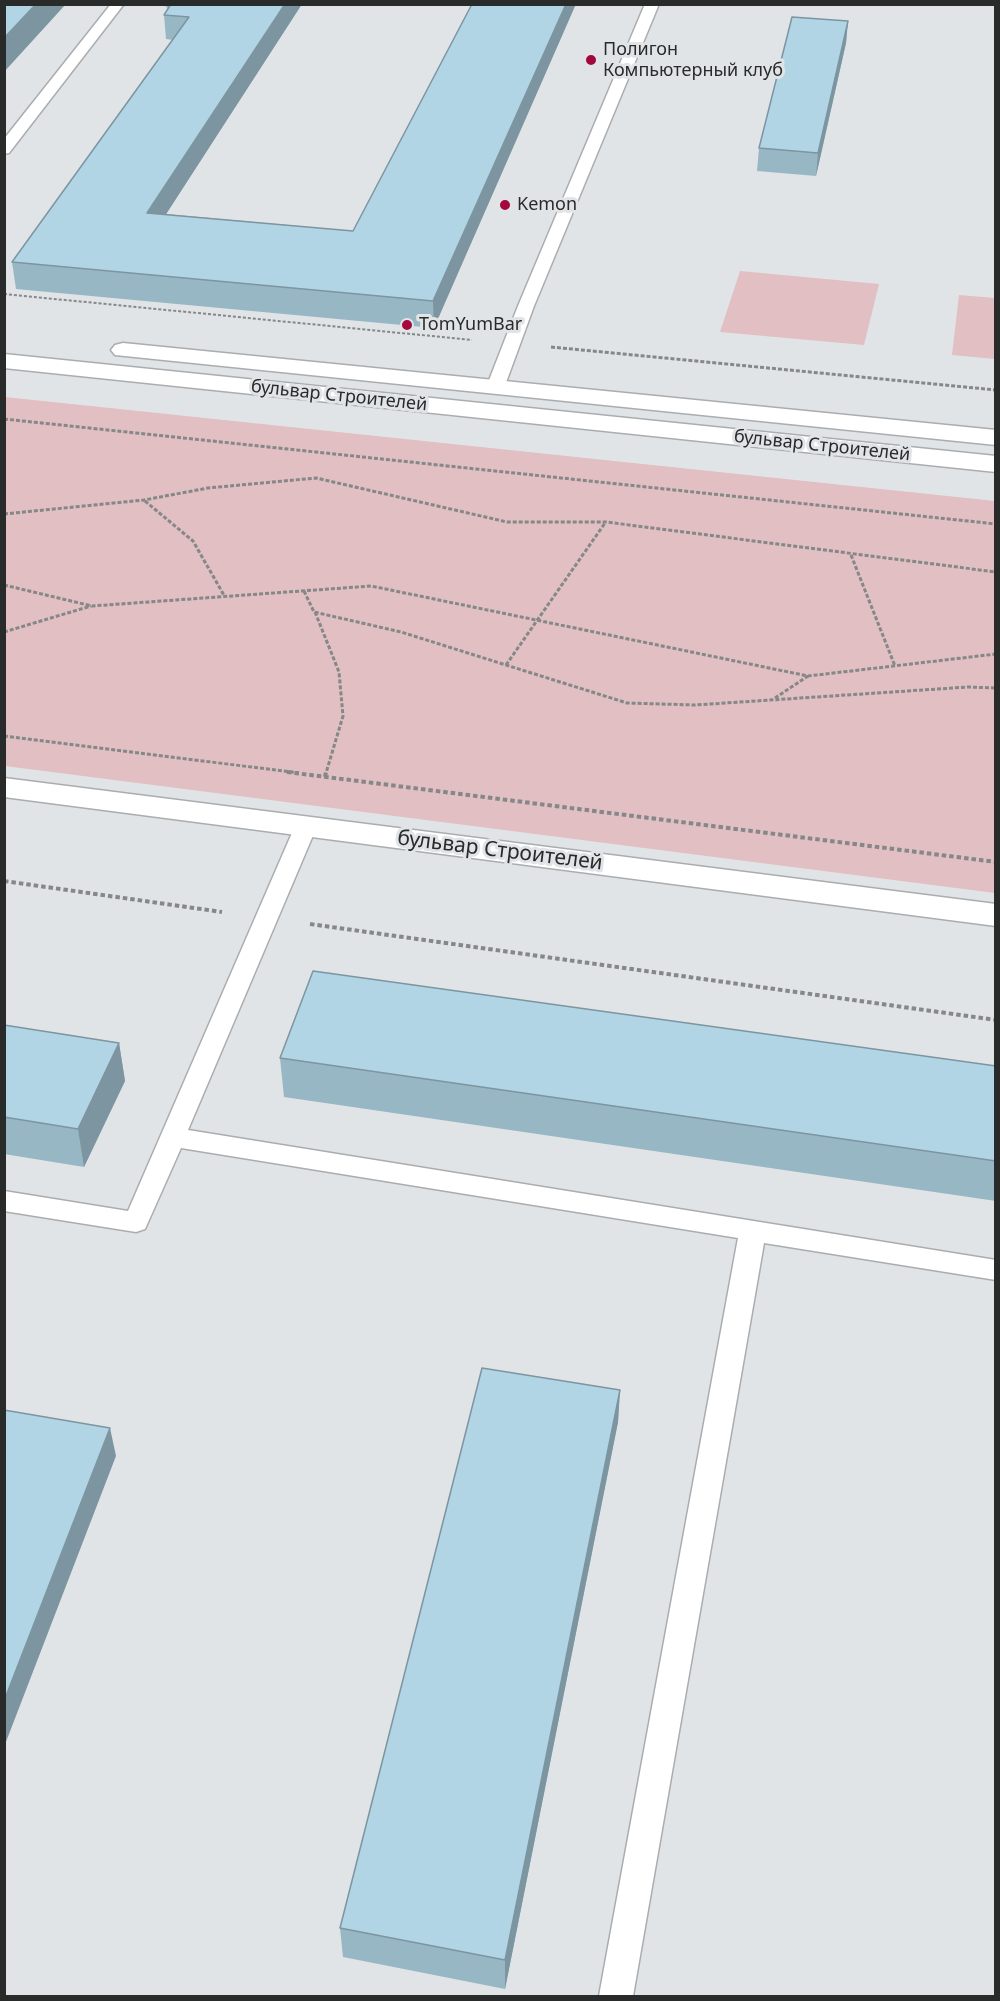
<!DOCTYPE html>
<html>
<head>
<meta charset="utf-8">
<style>
	body { margin:0 }
	#map { position:relative; width:1000px; height:2001px; overflow:hidden; background:#e1e4e6; font-family:"Noto Sans",sans-serif }
	canvas { display:block }
	.frame { position:absolute; inset:0; border:6px solid #292b2b; pointer-events:none }
</style>
</head>
<body>
<div id="map">
<canvas width="1000" height="2001"></canvas>
<div class="frame"></div>
</div>
<script>
const ctx = document.querySelector('canvas').getContext('2d');
ctx.lineJoin = 'round';
function fill(path, color) { ctx.fillStyle = color; ctx.fill(path, 'evenodd'); }
function strokePath(path, color, width, dash) { ctx.strokeStyle = color; ctx.lineWidth = width; ctx.lineCap = dash ? 'butt' : 'round'; ctx.setLineDash(dash || []); ctx.stroke(path); }
function write(font, color, halo, rows, align = 'center') {
  ctx.font = font + ' "Noto Sans",sans-serif'; ctx.lineWidth = 6; ctx.setLineDash([]); ctx.textBaseline = 'middle'; ctx.strokeStyle = halo; ctx.fillStyle = color; for (const [text, x, y, turn = 0] of rows) {
    ctx.save(); ctx.translate(x, y); ctx.rotate((+turn || 0) * Math.PI / 180); ctx.textAlign = isNaN(turn) ? turn : align; if (halo) ctx.strokeText(text, 0, 0); ctx.fillText(text, 0, 0); ctx.restore();
  }
}
const green = new Path2D(`
	M740,271l139,13 -15,61 -144,-13z
	M959,295l36,3v61l-43,-4z
	M5,397l990,104v392l-990,-127z`);
const pathFar2 = new Path2D(`
	M4,294l468,46`);
const pathFar1 = new Path2D(`
	M551,347l445,43
	M4,419l992,105
	M145,501l48,40 32,56
	M4,514l140,-14 64,-12 108,-10 191,44h99l390,50
	M851,555l44,111
	M4,585l88,21 279,-20 437,90 188,-22
	M304,591l10,21 87,20 226,71 68,2 273,-18 28,1
	M315,612l24,60 4,44 -17,57
	M4,632l87,-26
	M506,665l99,-142
	M775,698l33,-22
	M4,736l295,37`);
const path = new Path2D(`
	M287,772l709,90
	M325,777l1,-5
	M4,881l218,31
	M310,924l686,96`);
const lane = new Path2D(`
	M111,4h13l-115,149 -5,1v-15z
	M645,4h14l-125,302 -30,82 -9,5 -6,-1 -3,-4 32,-82z
	M306,819l8,2 3,5 -129,304 808,130v20l-232,-37 -131,753h-34l139,-758 -557,-90 -36,81 -9,3 -132,-21v-20l124,20 167,-385 3,-5z`);
const secondary = new Path2D(`
	M123,343l873,87v15l-881,-90 -4,-5 4,-5z
	M4,354l992,102v16l-992,-104z
	M4,778l992,126v22l-992,-129z`);
const wall = new Path2D(`
	M164,4h138l-136,210 187,17 119,-227 -38,324 -418,-39 -4,-27 161,-222 -7,-1 -2,-24 4,-6z
	M848,21l-2,22 -30,133 -59,-5 2,-23z
	M4,1025l115,18 6,38 -41,86 -80,-13z
	M280,1058l716,8v135l-712,-104z
	M620,1390l-2,32 -113,567 -162,-32 -3,-29z`);
const shadedWall = new Path2D(`
	M36,4h30l-62,68v-34z
	M285,4h17l-152,235 -3,-26z
	M566,4h10l-142,324 -1,-27z
	M848,21l-2,22 -30,133 2,-23z
	M119,1043l6,38 -41,86 -6,-38z
	M620,1390l-2,32 -113,567v-29z
	M110,1428l6,28 -112,291v-46z`);
const building = new Path2D(`
	M4,4h32l-32,34z
	M171,4h114l-138,209 206,18 119,-227h94l-133,297 -421,-39 177,-245 -25,-2z
	M792,17l56,4 -30,132 -59,-5z
	M313,971l683,95v95l-716,-103z
	M4,1025l115,18 -41,86 -74,-12z
	M482,1368l138,22 -115,570 -165,-32z
	M4,1410l106,18 -106,273z`);
const markers = [
	[591,60,6,"#a4073b"],
	[505,205,6,"#a4073b"],
	[407,325,6,"#a4073b"]
];
const farPoinames = [
	["Полигон",603,50],
	["Компьютерный клуб",603,71],
	["Kemon",517,205],
	["TomYumBar",419,325]
];
const farStreetnames = [
	["бульвар Строителей",339,396,6],
	["бульвар Строителей",822,446,6]
];
const streetNames = [
	["бульвар Строителей",500,851,7]
];
fill(green, '#e1bfc2');
strokePath(lane, '#aaadaf', 3);
strokePath(secondary, '#aaadaf', 3);
strokePath(pathFar2, '#858788', 2, [3, 2]);
strokePath(pathFar1, '#858788', 3, [4, 2]);
strokePath(path, '#858788', 4, [4.5, 3]);
fill(lane, '#fff');
fill(secondary, '#fff');
fill(wall, '#98b7c5');
fill(shadedWall, '#7c95a0');
fill(building, '#b1d5e5');
strokePath(building, '#7c95a0', 1.5);
for (const [x, y, r, color] of markers) { const dot = new Path2D(); dot.arc(x, y, r, 0, 2 * Math.PI); ctx.fillStyle = color; ctx.fill(dot); strokePath(dot, '#e1e4e6', 2); }
write('18px', '#292b2b', '#e1e4e6', farPoinames, 'left');
write('18px', '#292b2b', '#e1e4e6', farStreetnames);
write('21px', '#292b2b', '#e1e4e6', streetNames);
</script>
</body>
</html>
